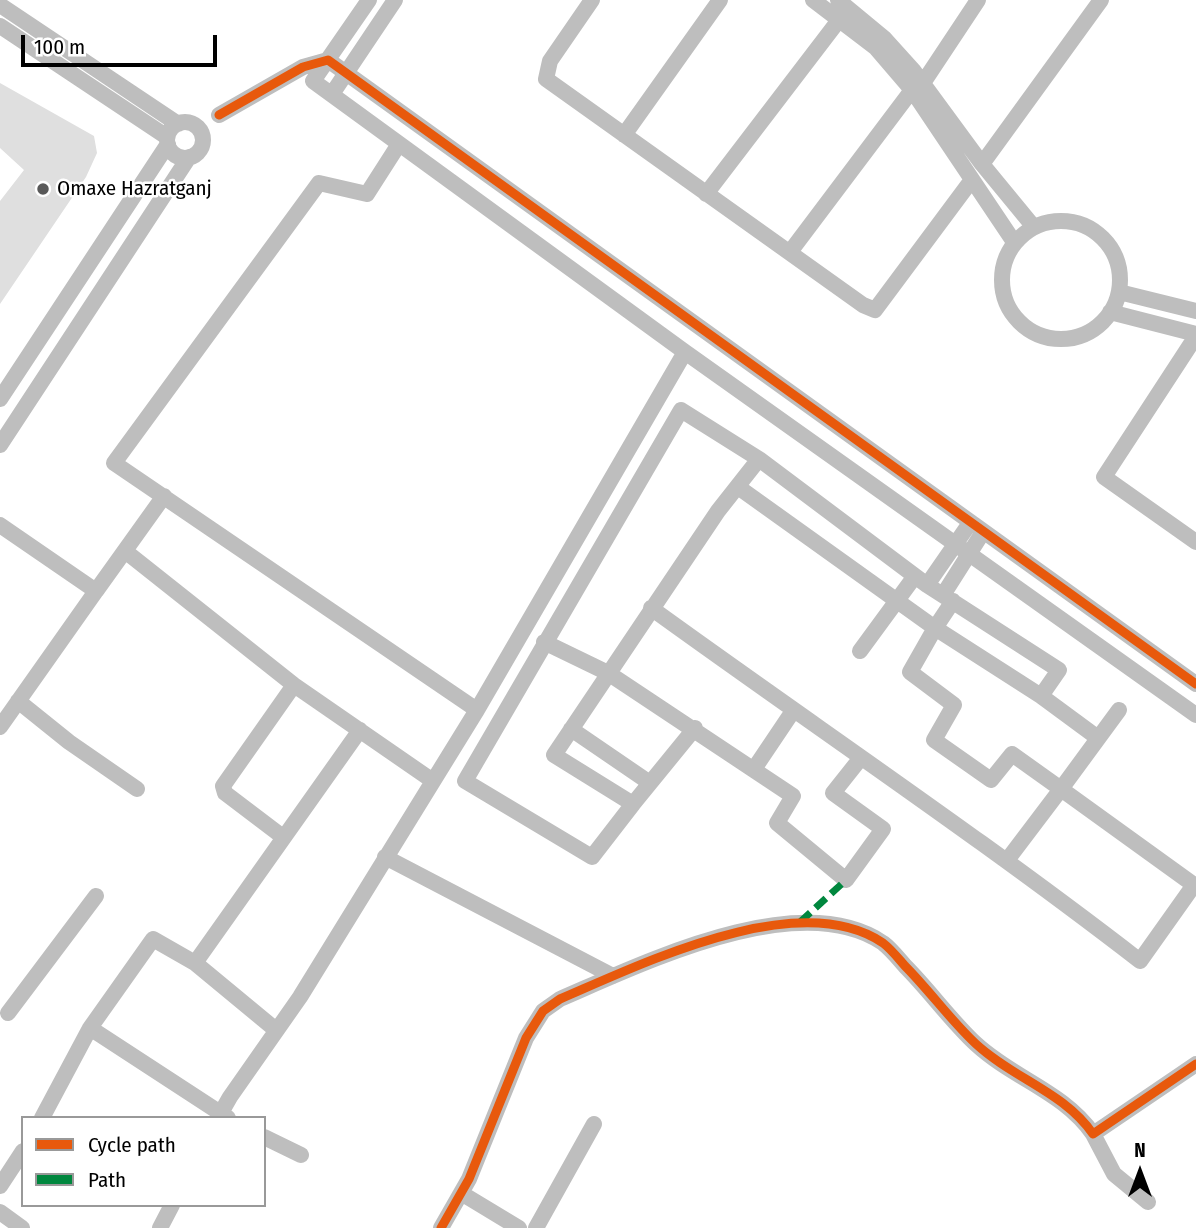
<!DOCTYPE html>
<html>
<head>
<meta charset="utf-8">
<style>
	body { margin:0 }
	#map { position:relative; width:1196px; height:1228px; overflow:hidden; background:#fff; font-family:"Fira Sans Condensed",sans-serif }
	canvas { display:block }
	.legend { position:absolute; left:21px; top:1116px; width:245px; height:91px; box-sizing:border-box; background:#fff; border:2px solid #999; margin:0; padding:9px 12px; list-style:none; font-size:21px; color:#000 }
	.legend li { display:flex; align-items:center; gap:14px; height:35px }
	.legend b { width:35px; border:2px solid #999 }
	.north { position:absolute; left:1105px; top:1137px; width:70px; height:70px; -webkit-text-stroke:5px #fff; paint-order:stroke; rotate:0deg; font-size:19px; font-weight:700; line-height:28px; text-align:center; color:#000 }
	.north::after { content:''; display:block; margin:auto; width:24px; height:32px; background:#000; clip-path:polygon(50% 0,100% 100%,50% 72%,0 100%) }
	.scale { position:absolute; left:21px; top:35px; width:196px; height:32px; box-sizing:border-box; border:4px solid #000; border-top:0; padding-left:9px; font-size:21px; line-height:24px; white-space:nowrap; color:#000; -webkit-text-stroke:5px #fff; paint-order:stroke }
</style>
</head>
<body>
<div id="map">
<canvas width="1196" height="1228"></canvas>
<ul class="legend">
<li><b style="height:9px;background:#e8590c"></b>Cycle path</li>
<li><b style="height:9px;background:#00873e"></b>Path</li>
</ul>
<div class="north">N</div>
<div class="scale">100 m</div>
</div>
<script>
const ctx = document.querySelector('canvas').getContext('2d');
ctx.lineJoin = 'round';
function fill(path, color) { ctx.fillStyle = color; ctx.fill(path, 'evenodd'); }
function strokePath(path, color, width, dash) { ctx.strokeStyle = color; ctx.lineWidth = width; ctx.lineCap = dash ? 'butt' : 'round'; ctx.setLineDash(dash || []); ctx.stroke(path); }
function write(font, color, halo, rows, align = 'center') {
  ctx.font = font + ' "Fira Sans Condensed",sans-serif'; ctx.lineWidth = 5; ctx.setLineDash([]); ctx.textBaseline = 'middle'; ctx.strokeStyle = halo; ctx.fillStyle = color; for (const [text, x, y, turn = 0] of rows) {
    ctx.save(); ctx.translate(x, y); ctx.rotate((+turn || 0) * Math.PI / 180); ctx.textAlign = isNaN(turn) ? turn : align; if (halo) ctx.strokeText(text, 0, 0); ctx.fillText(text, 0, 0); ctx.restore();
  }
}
const building = new Path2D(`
	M0,83l94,53 3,17 -11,24 -86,127v-103l24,-31 -24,-22z`);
const minor = new Path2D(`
	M369,0l-56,81 372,271 511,363
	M592,0l-42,61 -4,18 317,226 12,5 96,-129
	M813,0l63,48 36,42 102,152
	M838,0l47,39 28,31 69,94 51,62
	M0,5l178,119
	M0,26l167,111
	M923,83l55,-83
	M332,94l63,-94
	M219,115l84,-48 25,-7 868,624
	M167 140a18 18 0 1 1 36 0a18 18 0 1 1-36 0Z
	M624,135l96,-135
	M399,144l-32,50 -48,-11 -205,280 363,247
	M982,164l119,-164
	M706,194l133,-174
	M1002 280a59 59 0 1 1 118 0a59 59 0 1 1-118 0Z
	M790,252l122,-162
	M1119,292l77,19
	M1110,312l86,22
	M1196,336l-92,141 92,65
	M0,399l168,-255
	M0,445l189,-288
	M738,487l197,141 18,-27
	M0,525l96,66 -96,136
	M125,551l169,134 139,96
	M927,585l43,-62
	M96,591l68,-95
	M943,595l40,-63
	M651,608c163,118 330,230 489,353l54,-76 -133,-96 58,-79
	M544,642l64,31 185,123 -16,27 69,57 37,-51 -50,-36 27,-34
	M860,651l55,-75
	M18,701l51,41 68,47
	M695,728l-62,76 -79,-49 164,-244 41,-52 168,126 132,85 -18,26 57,42
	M571,729l79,54
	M754,769l39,-58
	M633,804l-41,53 -127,-76 216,-371 78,49
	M283,837l-58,-44 -2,-7 71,-101
	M385,857l228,119
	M1008,859l53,-70 -49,-35 -21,26 -57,-40 20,-35 -44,-33 25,-44 106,68
	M195,963l165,-233
	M8,1013l88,-117
	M42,1118l48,-90
	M218,1118l12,-21 70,-100 177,-287 208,-358
	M228,1118l-138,-90 63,-89 42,24 81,67
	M1093,1134l21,40 34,28
	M264,1137l37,18
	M0,1186l23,-35
	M461,1193l58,35
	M0,1212l22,16
	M160,1228l12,-23
	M441,1228l28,-49 57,-141 17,-27 17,-12c82,-35 239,-113 323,-56 8,6 15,15 22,23 24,24 47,56 71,78 38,35 88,48 117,90l103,-70
	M536,1228l58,-104`);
const quiet = new Path2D(`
	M800,922l46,-42`);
const cycleway = new Path2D(`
	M219,115l84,-48 25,-7 868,624
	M441,1228l28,-49 57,-141 17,-27 17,-12c82,-35 239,-113 323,-56 8,6 15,15 22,23 24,24 47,56 71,78 38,35 88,48 117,90l103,-70`);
const markers = [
	[43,189,7,"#595959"]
];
const poiNames = [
	["Omaxe Hazratganj",57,189]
];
fill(building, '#dfdfdf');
strokePath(minor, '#bebebe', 16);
strokePath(quiet, '#00873e', 7, [14, 7]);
strokePath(cycleway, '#e8590c', 9);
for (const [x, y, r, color] of markers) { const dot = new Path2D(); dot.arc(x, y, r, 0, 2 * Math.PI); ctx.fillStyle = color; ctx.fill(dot); strokePath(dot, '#fff', 2.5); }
write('21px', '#000', '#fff', poiNames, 'left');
</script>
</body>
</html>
